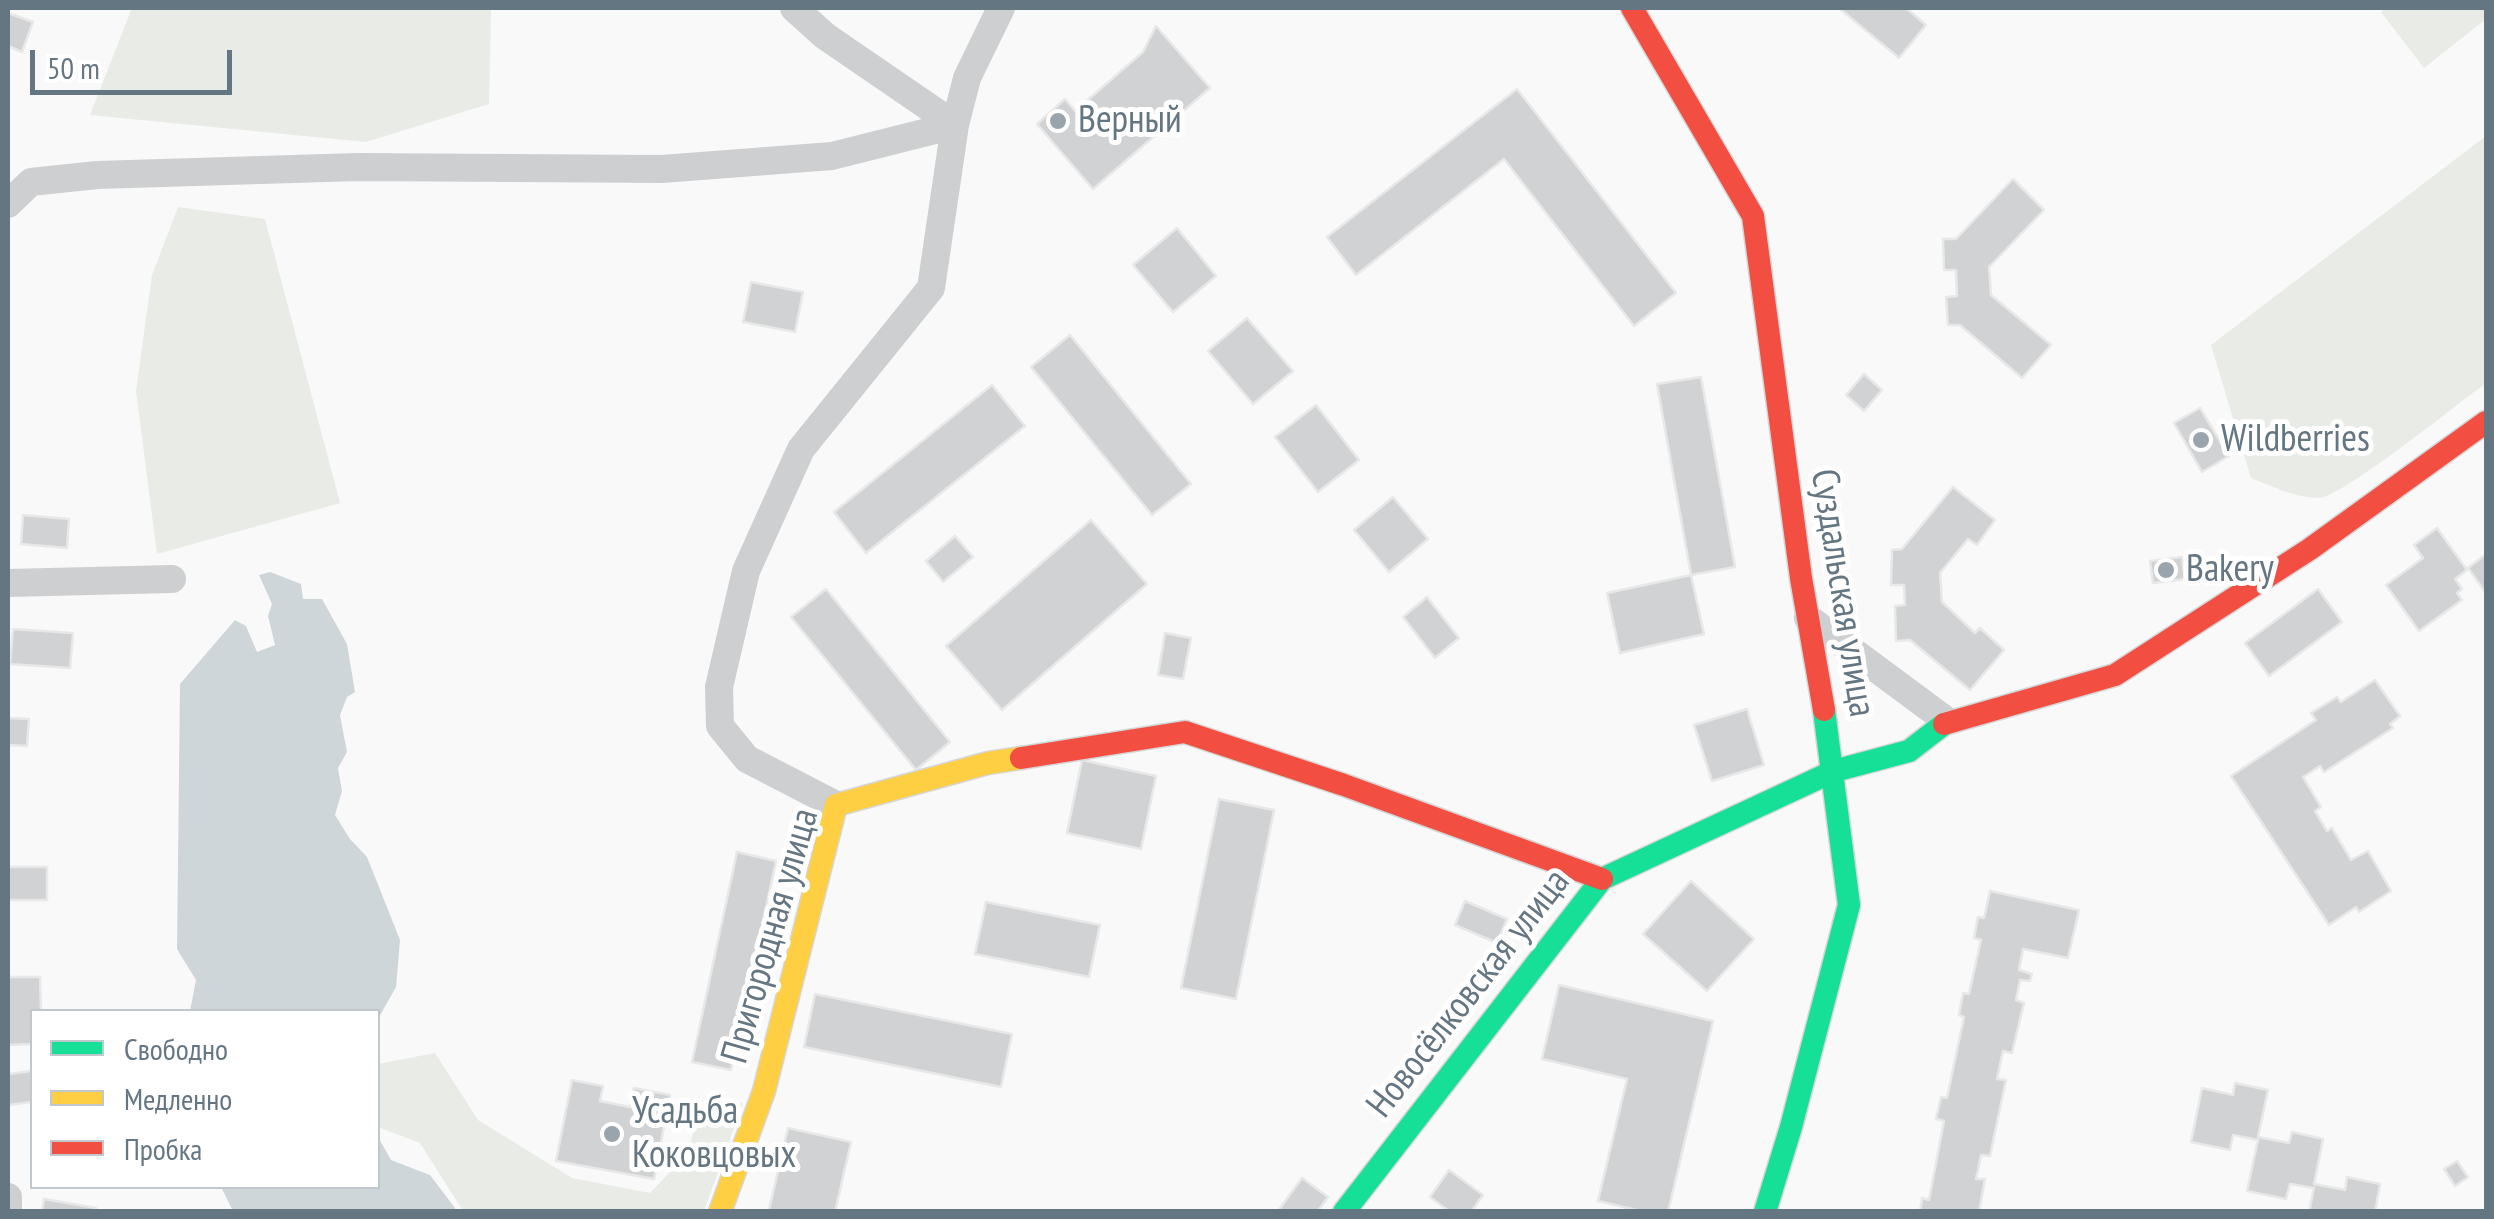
<!DOCTYPE html>
<html>
<head>
<meta charset="utf-8">
<style>
	body { margin:0 }
	#map { position:relative; width:2494px; height:1219px; overflow:hidden; background:#f9f9f9; font-family:"PT Sans Narrow",sans-serif }
	canvas { display:block }
	.frame { position:absolute; inset:0; border:10px solid #657683; pointer-events:none }
	.legend { position:absolute; left:30px; top:1009px; width:350px; height:180px; box-sizing:border-box; background:#fff; border:2px solid #c1c8cd; margin:0; padding:12px 18px; list-style:none; font-size:30px; color:#657683 }
	.legend li { display:flex; align-items:center; gap:20px; height:50px }
	.legend b { width:50px; border:2px solid #c1c8cd }
	.scale { position:absolute; left:30px; top:50px; width:202px; height:45px; box-sizing:border-box; border:5px solid #657683; border-top:0; padding-left:12px; font-size:30px; line-height:35px; white-space:nowrap; color:#657683; -webkit-text-stroke:8px #fff; paint-order:stroke }
</style>
</head>
<body>
<div id="map">
<canvas width="2494" height="1219"></canvas>
<div class="frame"></div>
<ul class="legend">
<li><b style="height:12px;background:#16e098"></b>Свободно</li>
<li><b style="height:12px;background:#ffcf43"></b>Медленно</li>
<li><b style="height:12px;background:#f24e42"></b>Пробка</li>
</ul>
<div class="scale">50 m</div>
</div>
<script>
const ctx = document.querySelector('canvas').getContext('2d');
ctx.lineJoin = 'round';
function fill(path, color) { ctx.fillStyle = color; ctx.fill(path, 'evenodd'); }
function strokePath(path, color, width, dash) { ctx.strokeStyle = color; ctx.lineWidth = width; ctx.lineCap = dash ? 'butt' : 'round'; ctx.setLineDash(dash || []); ctx.stroke(path); }
function write(font, color, halo, rows, align = 'center') {
  ctx.font = font + ' "PT Sans Narrow",sans-serif'; ctx.lineWidth = 10; ctx.setLineDash([]); ctx.textBaseline = 'middle'; ctx.strokeStyle = halo; ctx.fillStyle = color; for (const [text, x, y, turn = 0] of rows) {
    ctx.save(); ctx.translate(x, y); ctx.rotate((+turn || 0) * Math.PI / 180); ctx.textAlign = isNaN(turn) ? turn : align; if (halo) ctx.strokeText(text, 0, 0); ctx.fillText(text, 0, 0); ctx.restore();
  }
}
const green = new Path2D(`
	M132,8h359l-2,96 -123,38 -276,-27z
	M2387,8h99v11l-62,49 -43,-56z
	M2486,136v247c-26,19 -144,114 -167,115 -22,0 -48,-12 -68,-20l-40,-133z
	M178,207l87,12 75,284 -183,51 -21,-163 16,-116z
	M435,1053l43,67 94,58 78,15 39,-41 9,-45 45,-4 -39,108h-241l-43,-68 -42,-16v-63z`);
const water = new Path2D(`
	M270,572l31,12 2,15h19l25,45 8,48 -8,5 -7,18 7,37 -9,16 4,23 -7,24 15,24 17,18 33,83 -4,47 -18,32v-7l-188,-1 6,-31 -19,-31 3,-265 55,-64 11,6 11,26 18,-7 -7,-29 4,-12 -13,-29z
	M378,1137l13,23 39,15 25,33 -1,3h-221l-12,-24 157,-1z`);
const building = new Path2D(`
	M1827,8h79l20,17 -27,33 -60,-50z
	M8,13l25,9 -11,30 -14,-6z
	M1156,26l54,62 -117,101 -56,-65 28,-25 10,12 68,-59z
	M1517,89l159,204 -42,33 -130,-167 -148,116 -29,-38z
	M2013,179l31,31 -55,57 2,28 60,50 -29,33 -62,-53h-12l-2,-28 11,-1 -1,-26h-12l-1,-31h13z
	M1177,228l39,48 -43,36 -40,-47z
	M751,282l52,10 -8,40 -52,-10z
	M1247,318l46,53 -40,33 -45,-53z
	M1070,335l121,149 -39,31 -121,-148z
	M1864,374l18,16 -18,21 -18,-16z
	M1701,377l34,190 -44,8 -34,-191z
	M992,385l33,41 -159,127 -32,-41z
	M1316,405l43,55 -41,32 -43,-55z
	M2200,408l29,48 -27,16 -28,-49z
	M1953,487l42,33 -18,25 -9,-6 -28,34 2,29 33,31 5,-5 24,22 -34,40 -60,-50 -14,1 -1,-35 10,-1 -1,-20h-13l1,-35 10,-1z
	M1393,497l35,42 -39,33 -35,-42z
	M23,515l46,4 -2,29 -46,-4z
	M1091,520l56,64 -145,126 -56,-64z
	M2437,528l30,42 -12,9 7,10 -5,4 5,7 -43,31 -33,-46 37,-27 -9,-13z
	M955,536l18,21 -30,25 -17,-21z
	M2486,554v39l-18,-25z
	M2182,557l3,22 -32,4 -3,-22z
	M1691,575l13,59 -84,19 -13,-60z
	M826,589l124,153 -34,28 -125,-153z
	M2318,589l24,33 -73,54 -24,-33z
	M1427,597l32,41 -24,20 -32,-41z
	M13,629l60,4 -3,35 -60,-4z
	M1165,633l26,5 -8,41 -25,-4z
	M2375,680l25,36 -10,8 3,4 -69,44 -4,-6 -17,11 18,30 -6,4 12,20 5,-3 19,32 17,-9 23,40 -32,21 -3,-5 -27,18 -98,-149 85,-56 -5,-7 26,-16 4,5z
	M1747,709l17,56 -52,16 -18,-56z
	M8,718l21,1 -2,27 -19,-1z
	M1082,760l74,16 -15,73 -74,-16z
	M1219,799l55,11 -38,189 -55,-11z
	M737,852l39,9 -45,209 -39,-8z
	M8,867h39v33h-39z
	M1691,881l63,58 -47,52 -64,-57z
	M1990,891l89,19 -11,48 -45,-9 -4,21 13,4 -2,7 -10,-1 -4,20 8,3 -12,50 -9,-2 -6,28 9,1 -16,76 -9,-1 -5,24h9l-6,33h-59l2,-14 7,2 15,-79 -8,-2 5,-22 6,1 17,-81 -5,-2 4,-22 6,1 12,-54 -7,-2 4,-21 6,1z
	M1465,901l42,18 -10,24 -42,-18z
	M986,902l114,23 -11,52 -114,-23z
	M8,977h32l1,35h-9v32l-24,1z
	M1559,985l154,36 -45,191h-23l-47,-11 29,-122 -85,-20z
	M815,994l197,40 -11,53 -197,-40z
	M32,1071v31l-24,3v-31z
	M572,1080l31,6 -3,15 30,6 4,-19 36,7 -16,84 -98,-18z
	M2235,1083l33,7 -10,47 31,6 3,-11 31,7 -9,45 31,6 2,-13 33,7 -5,28h-66l5,-24 -24,-4 -4,15 -39,-8 11,-51 -25,-5 -3,15 -39,-8 11,-54 31,7z
	M788,1128l63,14 -16,70 -66,-2z
	M2457,1161l11,16 -13,9 -11,-17z
	M1449,1170l34,25 -12,17h-21l-20,-15z
	M1302,1178l26,19 -11,15 -39,-1z
	M44,1199l52,9v4h-54z`);
const street = new Path2D(`
	M8,204l23,-22 66,-7 261,-8 304,2 170,-13 123,-31 -130,-89 -31,-28
	M8,583l164,-4
	M1808,618l139,103
	M836,805l-89,-46 -27,-33 -1,-39 27,-116 55,-122 130,-161 24,-163 12,-47 34,-70
	M8,1197v15`);
const fast = new Path2D(`
	M1344,1212l258,-333 232,-108 75,-20 35,-27
	M1765,1212l26,-85 58,-222 -25,-195`);
const slow = new Path2D(`
	M720,1212l44,-121 72,-286 152,-42 33,-5`);
const jam = new Path2D(`
	M1632,8l121,208 48,362 23,132
	M1944,724l171,-49 195,-126 176,-127
	M1021,758l164,-26 159,53 258,94`);
const markers = [
	[1058,121,10,"#99a4ac"],
	[2201,440,10,"#99a4ac"],
	[2166,570,10,"#99a4ac"],
	[612,1134,10,"#99a4ac"]
];
const poiNames = [
	["Верный",1078,121],
	["Wildberries",2221,440],
	["Bakery",2186,570],
	["Усадьба",632,1112],
	["Коковцовых",632,1156]
];
const streetNames = [
	["Суздальская улица",1842,593,81],
	["Пригородная улица",771,936,-74],
	["Новосёлковская улица",1469,994,-52]
];
fill(green, '#e8ebe6');
fill(water, '#ced6d9');
fill(building, '#d0d2d3');
strokePath(building, '#e8e8e8', 2.5);
strokePath(fast, '#d5d6d7', 25);
strokePath(slow, '#d5d6d7', 25);
strokePath(jam, '#d5d6d7', 25);
strokePath(street, '#cecfd0', 28);
strokePath(fast, '#16e098', 22);
strokePath(slow, '#ffcf43', 22);
strokePath(jam, '#f24e42', 22);
for (const [x, y, r, color] of markers) { const dot = new Path2D(); dot.arc(x, y, r, 0, 2 * Math.PI); ctx.fillStyle = color; ctx.fill(dot); strokePath(dot, '#fff', 4); }
write('38px', '#657683', '#fff', poiNames, 'left');
write('38px', '#657683', '#fff', streetNames);
</script>
</body>
</html>
